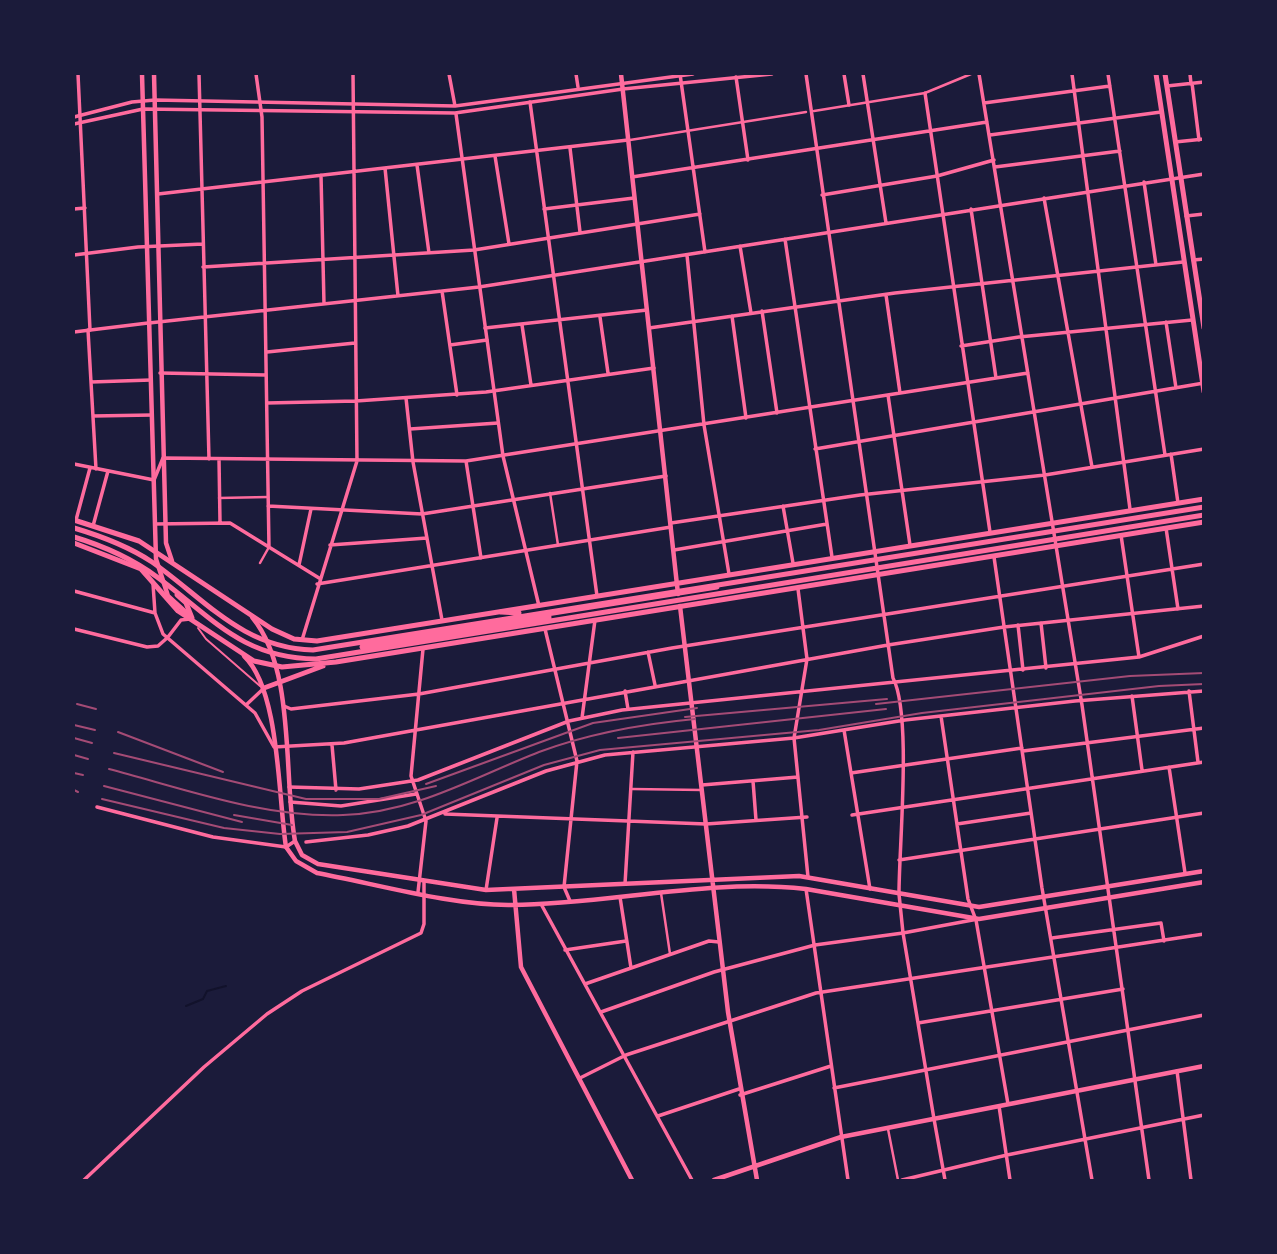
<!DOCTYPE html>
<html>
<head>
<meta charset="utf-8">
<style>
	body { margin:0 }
	#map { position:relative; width:1277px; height:1254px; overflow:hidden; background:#1b1b3a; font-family:Figtree,sans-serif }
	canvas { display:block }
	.frame { position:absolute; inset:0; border:75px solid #1b1b3a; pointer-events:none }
</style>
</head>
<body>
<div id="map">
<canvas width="1277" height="1254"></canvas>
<div class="frame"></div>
</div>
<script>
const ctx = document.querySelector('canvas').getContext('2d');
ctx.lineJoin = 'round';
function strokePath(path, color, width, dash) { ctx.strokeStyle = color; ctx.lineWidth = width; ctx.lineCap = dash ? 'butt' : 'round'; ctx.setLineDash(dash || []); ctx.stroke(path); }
const stream = new Path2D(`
	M186,1006l17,-7 4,-8 19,-5`);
const service = new Path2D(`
	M198,628l8,11 54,47`);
const pedestrian = new Path2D(`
	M814,111l111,-18 46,-19
	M630,140l176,-28
	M550,493l8,52
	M219,498l49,-1
	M260,563l9,-16
	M632,789l70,1
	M661,893l9,61
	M888,1129l10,51`);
const minor = new Path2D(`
	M78,74l12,256
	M199,74l10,385
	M256,74l6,43 7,430
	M576,74l2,13
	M680,74l25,178
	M806,74l87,604c19,36 6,168 6,215
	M844,74l5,31
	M863,74l23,149
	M979,74l103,631 67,475
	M1072,74l58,435
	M1108,74l57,381
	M1190,74l1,10
	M736,77l12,83
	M1192,83l7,57
	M1167,86l37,-4
	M925,93l65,439
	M530,102l67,494
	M984,103l126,-17
	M990,135l171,-23
	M1175,142l29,-3
	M570,148l10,84
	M495,156l14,88
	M417,165l12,88
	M995,167l125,-16
	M385,168l13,128
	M321,175l3,129
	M632,177l355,-55
	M1144,182l12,83
	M158,194l470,-54
	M822,195l115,-19 57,-16
	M1044,198l48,269
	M74,209l11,-1
	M544,209l90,-11
	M971,209l25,169
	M1186,216l18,-2
	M785,239l47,318
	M740,246l11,67
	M74,255l64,-8 65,-3
	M687,255l17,170 25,149
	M1193,260l11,-1
	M203,267l271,-17 226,-36
	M442,291l15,104
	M886,295l14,98
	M762,311l15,102
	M732,316l14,102
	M600,317l8,56
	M1166,322l10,66
	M149,323l330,-36 725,-113
	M522,325l9,60
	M485,328l162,-18
	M649,328l246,-35 288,-31
	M88,330l8,139
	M450,345l37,-5
	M961,346l58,-9 173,-17
	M267,352l88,-9
	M160,373l106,2
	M91,382l60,-2
	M888,395l22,150
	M406,398l7,64 29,158
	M267,403l89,-2 130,-9 168,-24
	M93,416l59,-1
	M410,429l88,-6
	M815,449l389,-66
	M1171,454l7,49
	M219,459l1,63
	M466,461l15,97
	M74,464l80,16 9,-22 303,3 562,-88
	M268,506l154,8 244,-38
	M783,506l10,57
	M76,520l14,-52
	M671,523l189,-28 185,-20 159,-26
	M155,524l75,-1 89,55
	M93,526l15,-55
	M1166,528l12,81
	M1121,535l18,122
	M330,545l97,-7
	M674,550l153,-26
	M994,557l48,331 50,292
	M299,565l12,-56
	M153,584l2,29 8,21 92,79 19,34 70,-4 544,-98 116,-18 200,-21
	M317,584l354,-57
	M798,589l9,70 -13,79 14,139
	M74,591l81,22
	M1041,623l5,45
	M1018,625l5,45
	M545,629l32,132 -13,126 6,14
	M168,637l13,-17 9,-1
	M302,640l55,-179 -4,-387
	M648,652l7,33
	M625,691l3,18
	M1189,691l9,71
	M1132,696l10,74
	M246,705l16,-15
	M284,706l7,3 128,-15 253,-46 532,-84
	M941,716l27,183 8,21 32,184
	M582,718l13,-98
	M844,730l26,159
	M332,745l4,45
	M1023,751l181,-23
	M1169,767l16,106
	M851,773l171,-25
	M753,781l3,39
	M702,785l96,-8
	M289,787l70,2 59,-9 151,-59 53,-11 517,-53 65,-21
	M290,802l51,4 75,-12
	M97,807l116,30 73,10 9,-6
	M445,814l261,10 101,-7
	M852,815l352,-53
	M957,824l74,-11
	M306,842l62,-7 40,-9 138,-55 59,-16 189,-17 111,-18 170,-19 129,-10
	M899,860l305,-47
	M625,884l8,-132
	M806,889l42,291
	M486,890l11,-72
	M418,892l8,-71 -15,-45 12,-127
	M620,897l11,71
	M541,904l151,276
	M903,933l31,186
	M1052,938l109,-15 3,18
	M565,950l61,-9
	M585,984l124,-43 10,1
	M601,1012l113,-40 101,-27
	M918,1023l205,-34
	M1177,1071l14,109
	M580,1078l46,-23 190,-62 388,-59
	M834,1088l370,-73
	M740,1095l91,-29
	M999,1106l11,74
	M658,1116l81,-27
	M902,1180l105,-25 197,-40`);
const tertiary = new Path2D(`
	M449,74l6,32
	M456,114l47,342 36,150
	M74,117l58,-15 23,-2 300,6 238,-32
	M74,124l69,-15 312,4 168,-24 149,-15
	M74,332l74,-9
	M74,629l73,18 11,-1 9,-8
	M899,894l4,39
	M815,945l88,-12 75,-14
	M934,1119l11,61
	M84,1180l120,-113 63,-53 35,-23 119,-58 3,-9v-42`);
const secondary = new Path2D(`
	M142,74l14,485 12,37 21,19
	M154,74l12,469 6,18
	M621,74l57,520
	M680,606l48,406 29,168
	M252,617c44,53 31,158 43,224l7,14 16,9 168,26 313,-14 180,31 225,-36
	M244,656c36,34 34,141 42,191l10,14 21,12c59,11 136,33 195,32 98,-1 196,-27 294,-16l173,30 225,-37
	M514,889l7,78 111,213
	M714,1180l127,-43 363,-71`);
const primary = new Path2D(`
	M1156,74l48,318
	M1165,74l39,254`);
const trunk = new Path2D(`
	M74,520l65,21 133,88 22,10 23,2 887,-142
	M74,543l67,26 37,42 76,50 28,6 54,-5 868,-140
	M177,595l9,8 6,15
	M264,688l59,-22`);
const motorway = new Path2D(`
	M74,528c27,8 54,18 78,34 53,37 90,86 161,88l891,-143
	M74,537c30,9 57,21 83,40 55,40 84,81 159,82l888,-144
	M501,612l18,1
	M547,614l170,-27
	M362,647l187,-30`);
const rail = new Path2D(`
	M77,704l19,5
	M876,704l254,-28 74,-3
	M685,717l202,-18
	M74,725l21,5
	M118,732l105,40
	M74,738l18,5
	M618,738l268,-29
	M114,753l192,46h73l57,-13
	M74,755l14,4
	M109,769c76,20 155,49 234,46 71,-2 132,-38 196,-63 51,-19 103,-28 156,-33
	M74,773l9,2
	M426,784l167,-61 104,-15
	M104,786l138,36
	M74,790l4,2
	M102,799l122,29 56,6 67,-2 74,-17 123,-50 56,-15 219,-20 103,-17 237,-27 45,-2
	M234,815l58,10`);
strokePath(stream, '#12122b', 2);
strokePath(service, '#ff6b9d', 2);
strokePath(pedestrian, '#ff6b9d', 2.5);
strokePath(minor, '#ff6b9d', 3.5);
strokePath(tertiary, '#ff6b9d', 3.5);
strokePath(secondary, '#ff6b9d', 4.5);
strokePath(primary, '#ff6b9d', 5);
strokePath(trunk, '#ff6b9d', 5);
strokePath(motorway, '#ff6b9d', 5);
strokePath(rail, '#a44b75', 2);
</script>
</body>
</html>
